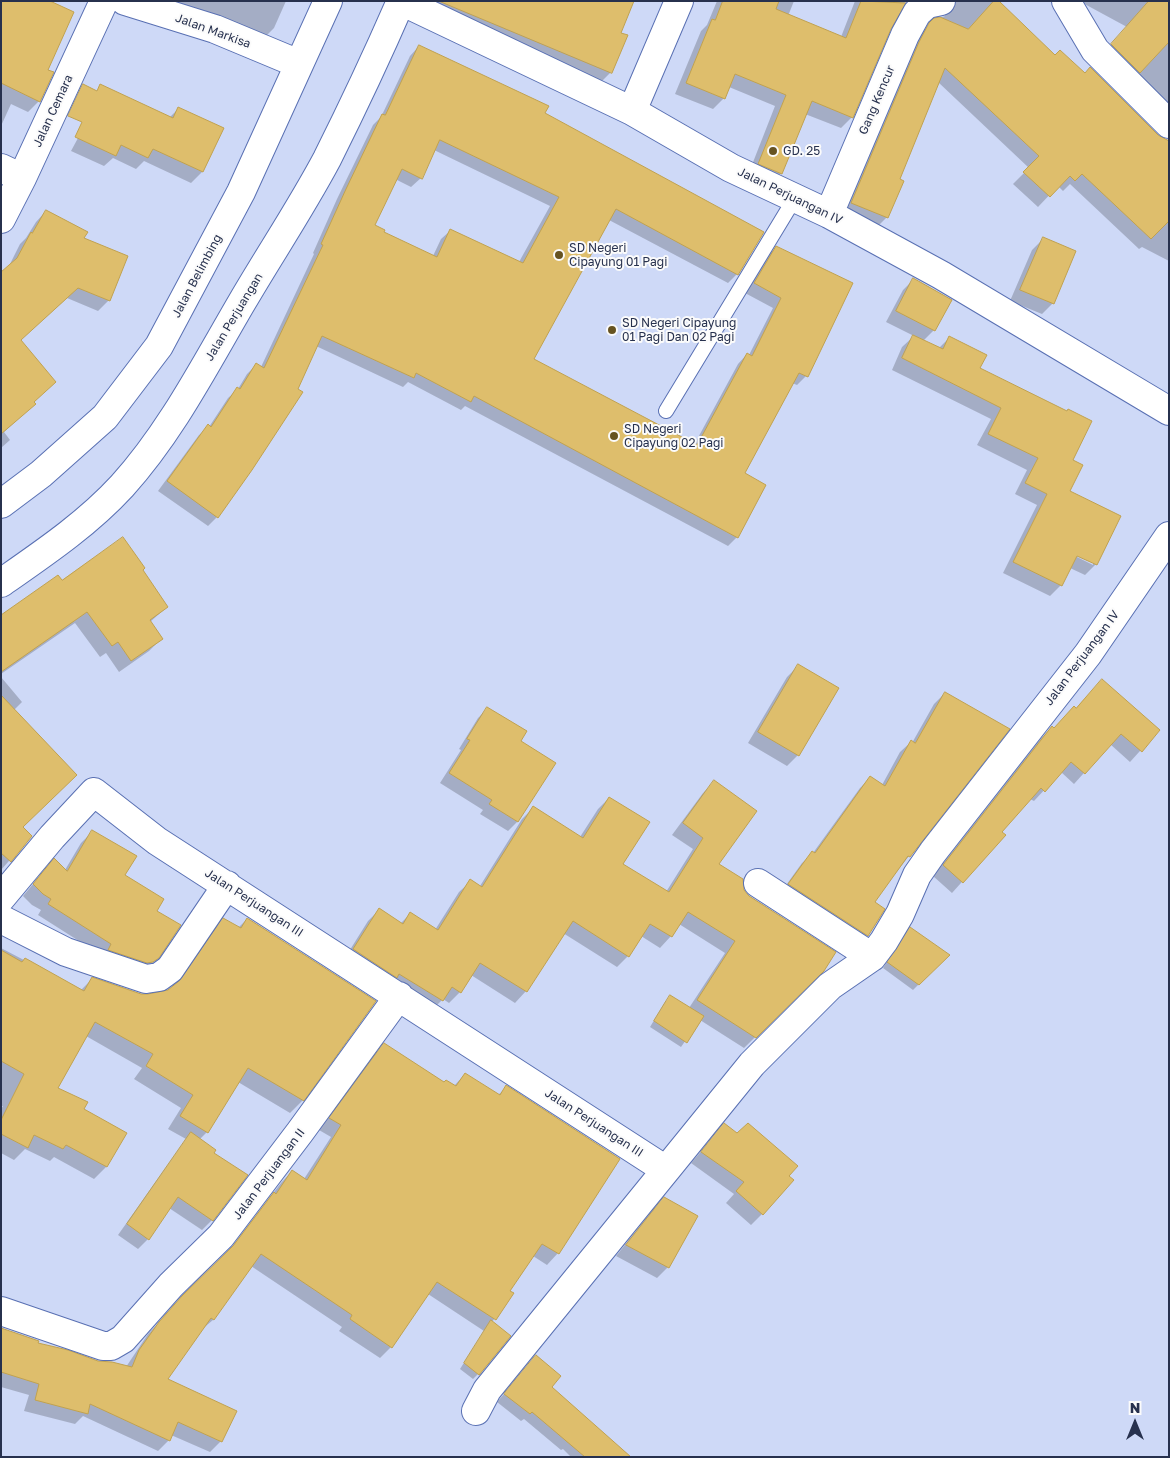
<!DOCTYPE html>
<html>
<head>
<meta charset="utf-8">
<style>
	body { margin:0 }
	#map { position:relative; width:1170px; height:1458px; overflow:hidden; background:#ced9f7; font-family:"Golos Text",sans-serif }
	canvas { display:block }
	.frame { position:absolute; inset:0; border:2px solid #27314e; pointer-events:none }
	.north { position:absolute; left:1110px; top:1398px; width:50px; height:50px; -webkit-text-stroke:4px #fbfbfb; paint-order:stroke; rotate:0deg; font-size:14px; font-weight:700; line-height:20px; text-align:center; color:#27314e }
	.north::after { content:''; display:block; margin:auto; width:18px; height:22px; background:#27314e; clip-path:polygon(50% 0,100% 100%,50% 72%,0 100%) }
</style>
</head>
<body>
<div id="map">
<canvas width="1170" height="1458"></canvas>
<div class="frame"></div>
<div class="north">N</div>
</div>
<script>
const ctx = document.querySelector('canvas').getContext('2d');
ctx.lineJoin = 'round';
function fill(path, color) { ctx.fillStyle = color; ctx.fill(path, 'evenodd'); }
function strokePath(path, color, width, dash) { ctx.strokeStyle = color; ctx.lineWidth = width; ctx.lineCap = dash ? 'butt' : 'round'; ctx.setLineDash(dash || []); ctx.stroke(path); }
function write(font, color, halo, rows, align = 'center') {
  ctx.font = font + ' "Golos Text",sans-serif'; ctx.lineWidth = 4; ctx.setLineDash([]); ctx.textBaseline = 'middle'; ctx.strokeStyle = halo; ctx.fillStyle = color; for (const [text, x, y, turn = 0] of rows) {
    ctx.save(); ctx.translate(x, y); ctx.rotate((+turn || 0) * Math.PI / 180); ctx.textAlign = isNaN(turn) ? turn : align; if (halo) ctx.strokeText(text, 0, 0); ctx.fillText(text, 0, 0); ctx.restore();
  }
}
const shadow = new Path2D(`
	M1,1l46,69 -8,31 -11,11 -17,-8 -10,22z
	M161,1h125l-12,27 -11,11 -79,-34 -4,4z
	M433,1h200l-14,33 -8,38 -15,15z
	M717,1h77l-6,15 53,21 14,-36h53l-4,2 -15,25 -37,89 -11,11 -36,-14 -24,59 -11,11 -22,-9 27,-69 -46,-19 -5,11 -11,11 -38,-15 26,-63 6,-6z
	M941,1h56l58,56 102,79 7,4h5v121l-27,-14 -3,2 -69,-65 -7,7 -5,-5 -20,21 -25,-23 16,-16 -91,-86 -39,98 -12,37 -11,11 -35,-14 78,-179 16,-15 10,-4 1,-6z
	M1079,1h90v122l-68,-67 26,-29z
	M419,46l124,68 194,160 -9,9 -119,-63 -76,139 161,86 44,-81 9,-10 2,1 24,-47 -28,-15 22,-37 10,-9 29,129 -9,9 -5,-2 -49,91 -6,63 -9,9 -263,-140 -4,4 -53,-28 -5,5 -87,-41 -99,171 -9,9 -50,-35 41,-56 10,-8 19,-29 10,-9 9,-15 10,-10 4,3 53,-113 -1,-1 24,-54 36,-74 8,-8 29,-61zM434,150l116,56 -31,56 -68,-32 -10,9 -8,17 -51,-24 -9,-6 22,-47 16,8 10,-9z
	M98,101l71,17 9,-9 44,19 -20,44 -11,11 -47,-22 -8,8 -23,-11 -9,8 -33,-15z
	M46,211l36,28 27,61 -11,11 -31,-13 -47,42 14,64 -30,28 6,8 -9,8v-175l7,-5 12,-24 6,-6 10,-16z
	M1043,239l10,64 -11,11 -32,-13 22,-51z
	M914,279l20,51 -11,11 15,8 12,-12 121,124 -3,31 28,72 -11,11 -15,-7 -9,17 -11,11 -47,-23 34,-68 -22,-11 12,-24 -50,-25 14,-26 -99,-49 10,-23 12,-11 -28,-14 17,-32zM1072,552l21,10v3l-22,-11z
	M141,570l26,37 -17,15 11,17 -12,12 -30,21 -13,-19 -6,4 -25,-34 -74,51v-57l60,-35z
	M798,666v89l-11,11 -39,-23 39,-66z
	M1,677l21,25 -8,8 7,117 10,9 -30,34z
	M945,693l-36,163 -36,46 -6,33 -10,11 -78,-51 23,-32 11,-10 47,-65 10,-10 12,7 18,-33 11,-10 1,1 22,-39z
	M488,708l31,33 -2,81 -9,9 -28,-17 3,-4 -43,-27 21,-33 -2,-1 19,-31z
	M1052,727l2,2 105,1 -29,32 -20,-18 -36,40 -13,-12 -27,29 -4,-2 -29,33 3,3 -52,58 -19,-17 108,-138z
	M714,782l3,82 106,106 -79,78 -44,-28 -19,27 -31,-20 15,-25 6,-5 18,11 36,-55 -46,-29 -8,12 -11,12 -19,-12 -13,20 -11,11 -54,-34 -37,58 -11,12 -44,-28 -11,17 -11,11 -6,-4 -12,12 -88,-50 25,-40 11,-11 21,14 10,-10 25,16 24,-38 12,-11 9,5 42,-67 11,-11 47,29 18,-28 11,-11 13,66 44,28 27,-43 -21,-14 31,-42z
	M92,832l32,44 34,81 -12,12 -45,-14 -63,-40 3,-5 -9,-5 -9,-9 21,-25 21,-1 16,-27z
	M247,919l56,181 -13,13 -52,-31 -31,50 -8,8 13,13v67l-10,10 -33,-22 -21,31 -10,10 -20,-14 68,-96 -18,-10 13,-21 -47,-29 8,-11 -56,-32 -30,52 26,22 43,23 -19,34 -12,12 -40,-22 -4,4 -25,-12 -11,11 -13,-7v-44l2,-3h-2v-158l80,42 11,-11 49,16 21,-1 12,-8 37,-54 13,-12 14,8z
	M910,929l38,26 -35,35 -30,-22 22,-34z
	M384,1045l60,38 10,3 11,-12 33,21 9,-8 111,72 -60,94 -11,12 -14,-9 -25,35 4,3 -20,28 -14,52 -5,5 -13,-10 24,-38 -56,-37 -37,53 -11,11 -41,-27 3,-4 -91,-61 -38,54 -12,10 -35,49 55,62 -11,11 -39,-17 -2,5 -11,11 -75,-35 -8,8 -51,-13 5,-16 -28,-8v-59l36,16 61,18 28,5 22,-33 23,-25 52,-51 58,-75 11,-12 12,8 27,-42 -12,-7 54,-74z
	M724,1125l64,51 -26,38 -11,11 -25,-22 8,-9 -43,-31z
	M664,1199l4,68 -11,11 -41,-22 37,-46z
	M536,1357l14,30 71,70h-50l-8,-8 -2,1 -37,-31 -3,2 -24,-19z`);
const building = new Path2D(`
	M1,1h49l24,11 -26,58 6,2 -14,30 -39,-19z
	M439,1h195l-13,32 7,2 -16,38z
	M723,1h56l-3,8 70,29 15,-37 45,2 -15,26 -38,89 -41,-17 -30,73 -24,-10 28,-69 -51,-21 -10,25 -39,-16 26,-64 3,1z
	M994,1h5l56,54 5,-5 25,23 5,-6 68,68 11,6v80l-18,18 -69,-65 -7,7 -5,-5 -20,21 -27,-25 16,-16 -94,-88 -45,111 4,2 -16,37 -37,-15 68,-161 10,-19 5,-5 6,-1 28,12z
	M1149,1h20v41l-29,31 -29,-29z
	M419,45l130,61 -4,7 219,119 -26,43 -122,-66 -82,150 163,86 50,-92 5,3 29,-58 -27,-15 22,-37 77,37 -45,94 -9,-4 -54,100 21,12 -28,53 -264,-142 -3,6 -55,-29 -2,5 -92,-42 -24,53 5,3 -51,78 -34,48 -51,-37 41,-57 3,3 26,-40 3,2 16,-26 8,5 59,-123 -2,-1 25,-55 36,-75 3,1zM440,140l119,57 -36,66 -73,-34 -13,28 -53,-25 1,-2 -10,-5 27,-56 20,10z
	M83,84l14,7 3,-7 73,34 5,-11 46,21 -21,44 -50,-23 -5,9 -27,-13 -5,11 -41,-19 7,-15 -14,-6z
	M46,210l42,22 -4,6 44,18 -18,45 -32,-13 -57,52 35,42 -22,20 2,2 -35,30v-162l16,-14 14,-26 1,1z
	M1043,237l33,14 -22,53 -34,-14z
	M913,278l39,22 -17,31 -39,-20z
	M913,335l30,14 6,-13 38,19 -7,13 87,43 1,-2 24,12 -19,39 10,5 -13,26 51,25 -24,49 -20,-9 -15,30 -49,-24 34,-68 -22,-11 13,-25 -50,-24 13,-26 -99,-50z
	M123,537l22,31 -2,2 25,37 -18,13 13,19 -32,22 -13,-19 -6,4 -25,-34 -86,60v-57l57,-40 4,5z
	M798,664l41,24 -40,68 -41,-24z
	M1102,679l58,51 -18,22 -21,-18 -36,40 -14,-12 -26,30 -4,-4 -39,44 4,3 -43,48 -20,-18 109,-139 2,2 20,-22 2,2z
	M945,692l65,37 -100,128 -2,-1 -33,46 10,7 -17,27 -80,-52 24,-33 3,2 55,-77 15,10 26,-46 4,3z
	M1,695l76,80 -54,52 9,9 -21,26 -10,-9z
	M487,707l40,24 -6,10 35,22 -38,59 -29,-18 3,-4 -43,-27 21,-33 -3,-1z
	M714,780l43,31 -38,53 24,15 1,11 5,6 87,56 -12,19 -68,67 -59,-38 38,-59 -47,-29 -16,25 -22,-13 -21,33 -56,-36 -46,71 -47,-29 -19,30 -9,-6 -9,14 -44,-27 -2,4 -44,-29 26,-41 24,16 7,-12 28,18 32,-51 12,8 51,-81 50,32 26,-41 41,25 -27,42 46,28 34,-54 -20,-15z
	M92,830l45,26 -12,19 39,24 -7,12 24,14 -22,33 -6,4 -6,1 -39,-13 3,-6 -63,-40 3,-5 -8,-5 -10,-10 21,-26 13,13z
	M223,918l18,10 6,-10 129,83 -72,100 -56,-33 -40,65 -28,-17 13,-21 -47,-29 7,-12 -58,-32 -37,66 30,14 -4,7 43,24 -20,34 -41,-22 -3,4 -29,-14 -6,13 -27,-14v-14l23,-46 -23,-13v-111l21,12 3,-4 59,33 8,-14 49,17h7l20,-4 11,-9z
	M910,927l40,28 -31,30 -32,-23z
	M670,995l34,21 -17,27 -33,-22z
	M384,1043l60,39 2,-2 10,6 9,-13 35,22 6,-10 114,74 -61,95 -17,-10 -32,47 4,2 -18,27 -59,-38 -45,66 -42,-29 2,-4 -91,-61 -47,66 -3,-2 -43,61 69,32 -15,31 -44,-20 -8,19 -80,-37 -2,10 -53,-14 4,-16 -38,-12v-44l38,13 -1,2 30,7 30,11 14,1 20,5 7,-17 20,-28 23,-26 51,-50 41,-54 2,2 16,-24 15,10 34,-55 -12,-7z
	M724,1123l13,10 11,-10 50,43 -9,10 5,4 -31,35 -27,-24 8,-9 -43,-30z
	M191,1132l25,18 -2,3 34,22 -35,46 -35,-24 -29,43 -22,-16z
	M664,1197l34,19 -29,52 -43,-23z
	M491,1320l20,16 -32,39 -15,-12z
	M536,1355l25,21 -9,11 79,70h-46l-53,-45 -2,2 -26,-20z`);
const service = new Path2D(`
	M666,411l129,-213`);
const minor = new Path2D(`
	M125,1l90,28 84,35
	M401,1l231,110 99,57 98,46 112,61 228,136
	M1066,1l29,49 74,74
	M632,111l47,-110
	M1,168l21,10
	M829,214l76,-179 12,-22 10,-9 14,-3
	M1,219l21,-41 82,-177
	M1,504l40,-30 64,-57 54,-71 82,-154 87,-191
	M1,583c43,-30 86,-59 121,-97 49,-54 83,-121 120,-184 28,-48 59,-94 85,-143 26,-52 51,-105 74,-158
	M758,883l114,74
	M1,898l51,-61 42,-45 63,49 509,329 86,-106 78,-78 42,-29 12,-16 16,-27 17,-39 16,-23 155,-198 81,-118
	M1,919l65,33 80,27 13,-2 11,-8 57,-84
	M1,1311l102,35h8l12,-7 48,-54 50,-49 79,-104 99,-136
	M476,1411l11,-21 179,-220`);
const markers = [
	[773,151,5,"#665321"],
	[559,255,5,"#665321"],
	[612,330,5,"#665321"],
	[614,436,5,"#665321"]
];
const streetNames = [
	["Jalan Markisa",213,31,20],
	["Gang Kencur",877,100,-67],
	["Jalan Cemara",53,111,-65],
	["Jalan Perjuangan IV",790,196,26],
	["Jalan Belimbing",197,276,-62],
	["Jalan Perjuangan",234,317,-59],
	["Jalan Perjuangan IV",1082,658,-53],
	["Jalan Perjuangan III",254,903,33],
	["Jalan Perjuangan III",594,1123,33],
	["Jalan Perjuangan II",269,1174,-53]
];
const poiNames = [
	["GD. 25",783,151],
	["SD Negeri",569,248],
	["Cipayung 01 Pagi",569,262],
	["SD Negeri Cipayung",622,323],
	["01 Pagi Dan 02 Pagi",622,337],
	["SD Negeri",624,429],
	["Cipayung 02 Pagi",624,443]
];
fill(shadow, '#0003');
fill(building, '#debe6c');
strokePath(building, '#c0a14f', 1);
strokePath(service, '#5970b3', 16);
strokePath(minor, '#5970b3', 30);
strokePath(service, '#fff', 14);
strokePath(minor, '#fff', 28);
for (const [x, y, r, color] of markers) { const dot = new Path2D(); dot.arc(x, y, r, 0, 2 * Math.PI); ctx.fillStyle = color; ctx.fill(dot); strokePath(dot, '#fbfbfb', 2); }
write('12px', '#27314e', '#fbfbfb', streetNames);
write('12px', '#27314e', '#fbfbfb', poiNames, 'left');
</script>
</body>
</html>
